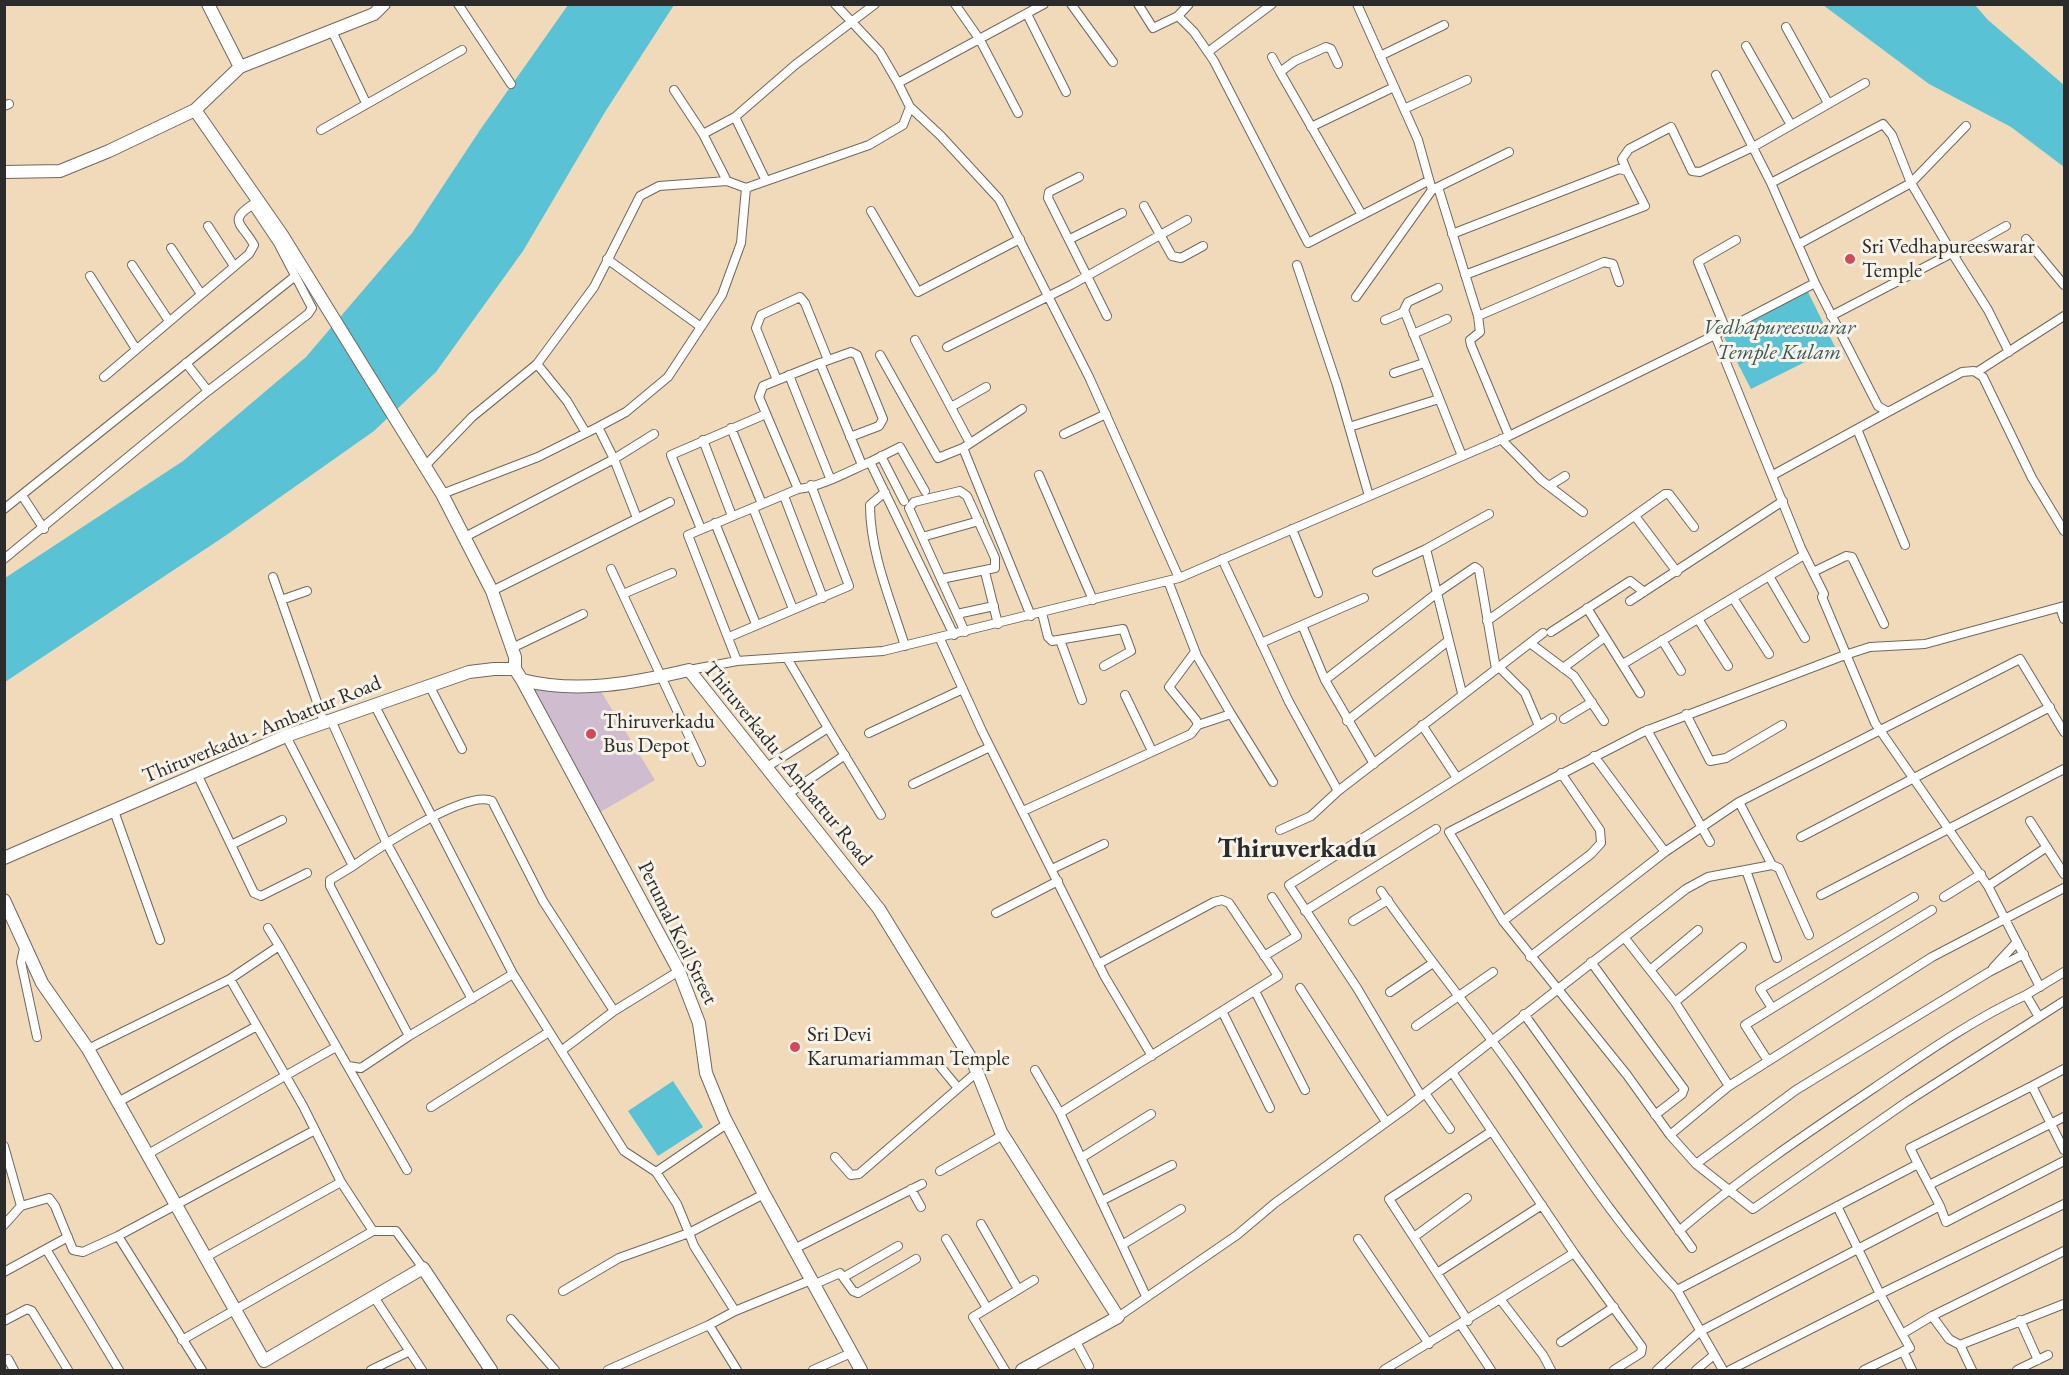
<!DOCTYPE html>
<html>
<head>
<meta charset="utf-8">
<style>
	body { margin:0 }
	#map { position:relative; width:2069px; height:1375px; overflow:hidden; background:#f1daba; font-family:"EB Garamond",serif }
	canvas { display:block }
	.frame { position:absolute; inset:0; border:6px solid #2b2b2b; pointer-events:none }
</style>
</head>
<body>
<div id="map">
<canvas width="2069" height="1375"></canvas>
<div class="frame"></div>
</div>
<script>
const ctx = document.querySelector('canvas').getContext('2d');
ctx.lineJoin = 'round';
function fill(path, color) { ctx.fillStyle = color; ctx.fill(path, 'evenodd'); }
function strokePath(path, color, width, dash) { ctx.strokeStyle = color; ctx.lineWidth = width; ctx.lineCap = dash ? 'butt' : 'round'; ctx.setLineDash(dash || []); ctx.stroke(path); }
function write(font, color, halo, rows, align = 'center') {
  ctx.font = font + ' "EB Garamond",serif'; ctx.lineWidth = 6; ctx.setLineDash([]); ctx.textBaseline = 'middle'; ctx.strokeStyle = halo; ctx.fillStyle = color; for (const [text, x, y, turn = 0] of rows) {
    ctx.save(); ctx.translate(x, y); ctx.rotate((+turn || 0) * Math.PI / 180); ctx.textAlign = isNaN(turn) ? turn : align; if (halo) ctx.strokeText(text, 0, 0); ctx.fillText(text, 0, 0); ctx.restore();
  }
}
const industrial = new Path2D(`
	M528,688h71l56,92 -56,33z`);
const water = new Path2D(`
	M568,5h106l-69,107 -82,139 -87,121 -62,59 -149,105 -220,146v-104l178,-117 123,-104 106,-124 68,-103z
	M1823,5h152l13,15 76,65v82l-53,-40 -82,-43z
	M1808,292l27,55 -84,42 -28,-54z
	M673,1081l30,46 -45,29 -30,-45z`);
const street = new Path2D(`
	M458,4l53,80
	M835,4l45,48 18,31
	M955,4l25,36 38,73
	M1044,4l-146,79 12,24 31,29 58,63 90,178 90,201
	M1071,4l42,58
	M1138,4l15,24 25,-12 16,16 20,29 94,182 120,-62
	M1357,4l61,136 14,50 77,-38
	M1027,14l39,78
	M1178,16l11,-12
	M1786,27l42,76
	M332,31l34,72
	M1746,46l45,79
	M1208,52l64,-48
	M1380,56l64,-31
	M1272,57l8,15
	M1338,64l-7,-15 -5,-2 -31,14 -15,11 82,143
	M1716,75l55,108 44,100
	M674,90l29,44 24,47
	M4,106l5,-2
	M1404,109l63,-29
	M735,117l31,64
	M1311,127l83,-40
	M321,130l141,-80
	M703,134l32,-17 60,-52 80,-61
	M1627,171l-5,-12 7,-10 42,-22 21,44 8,1 53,-25 112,-64
	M1079,177l-30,15 -1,6 59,118
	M1771,183l112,-59 9,11 19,48 41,70
	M1438,187l40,129 2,16 -10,8 1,5 38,91
	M1144,206l28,50 9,2 22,-12
	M871,211l47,81 102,-53
	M208,226l26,40
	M1452,234l167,-65 8,2 18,35 -180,69
	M1070,239l52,-26
	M2026,239l38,46
	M1799,244l112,-61 55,-57
	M171,248l30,46
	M1954,255l52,-29
	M607,259l94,68
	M132,265l37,56
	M1297,265l40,120 32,111
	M90,276l46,73
	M1438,288l-30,14 -4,8 58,146
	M1356,297l76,-107
	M1478,316l126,-54 9,2 6,18
	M1831,316l121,-63 36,57 21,42
	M1385,320l19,-8
	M1726,330l-28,-68 38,-22
	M1413,334l34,-15
	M1715,335l86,213 23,46 -2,3 53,126 113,163 52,101
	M915,340l55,103
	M947,347l124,-62 116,-65
	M880,355l58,103 25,-10 59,-39
	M823,362l28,-10 6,3 26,64 -4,7 -29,11
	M186,363l22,28
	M537,364l30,37 19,32
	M1977,372l87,-56
	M1394,373l30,-10
	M789,375l41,103
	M104,377l145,-123 5,-9c-12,-22 -28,-24 1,-42
	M777,380l-21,-52 5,-13 39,-18 5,6 23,57
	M951,407l35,-20
	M598,427l16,32 40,-25
	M1349,427l90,-28
	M731,428l31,76
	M1857,429l48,116
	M1064,434l42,-20
	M1501,439l40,41 42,32
	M703,440l29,76
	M963,448l68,168
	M881,456l23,45
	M870,462l30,-15 25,44
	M862,465l-42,-102 -57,23 -4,11 39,92c23,-2 51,-18 72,-27l84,173
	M425,466l47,-49 65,-53 57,-77 46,-91 19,-10 68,-5 19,7
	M1039,475l54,125
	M1773,475l115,-63
	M1549,486l16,-10
	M885,492l-15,13c0,48 21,96 35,141
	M442,494l96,-37 60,-30 28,-15 42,-35 54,-82 19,-52 5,-55 123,-43 34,-20 7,-18
	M784,496l39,102
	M23,497l21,32
	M753,508l40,101
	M4,509l290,-232
	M1635,516l42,56
	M715,523l41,101
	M701,529l-30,-74 95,-41
	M1292,529l26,64
	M922,537l57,-16
	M463,538l151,-79 23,59
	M4,559l204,-168 100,-77 4,-6 -34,-65 -24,-36 4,-6
	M1222,559l67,143 49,89 205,-158
	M611,569l90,193
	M985,572l13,52
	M1377,572l49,-23
	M1813,572l33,-16 6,1 32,67
	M1769,576l36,62
	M273,577l51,145
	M941,579l54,-11v-10l-28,-62 -7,-5 -46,11 -5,6 56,124
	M1168,581l29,75 34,58 -33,11
	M492,591l178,-89
	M623,594l49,-21
	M1733,598l36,56
	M281,600l26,-9
	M1630,601l153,-100
	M2064,606l-139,38 -55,3 -25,8 -202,77 -194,100 54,89 124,154 43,60 26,29 57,45 155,-108 156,-100
	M2060,607l4,12
	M1587,608l53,85
	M1042,613l6,24 4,4 71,-12 8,22 -27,15
	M957,614l37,-8
	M1698,619l30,47
	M1487,621l178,-127h4l25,33
	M1302,625l23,55 49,84
	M1551,632l79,-51 14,11
	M729,637l120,-51 -38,-101
	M940,639l42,92 123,246 47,79
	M1060,640l22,60
	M1662,640l19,31
	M1261,643l103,-45
	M1530,643l44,33 30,45
	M512,648l71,-34
	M787,658l41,70
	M737,661l-49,-126 110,-46
	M1623,664l181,-109
	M1499,667l26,26 14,33
	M1563,668l42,-31
	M689,670l48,-9 146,-10 296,-73 330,-142 206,-101 100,-52 63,123 10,6 74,-40 12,-1 9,6 49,101 32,53
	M1325,680l112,-87 38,-26 4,3 17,99
	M429,685l33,64
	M1462,693l-36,-144 63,-35
	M1125,695l27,56
	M1231,714l42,68
	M1686,714l24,47 16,-3 56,-33
	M1564,719l28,-17
	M331,720l55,122 86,157
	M1347,721l101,-80
	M1422,725l35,53
	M1647,730l63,112
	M869,733l94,-44
	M286,736l67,130 -23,14v6l79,150
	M767,767l61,-39 53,87
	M198,776l56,117 7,3 46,-23
	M913,784l77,-37
	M788,794l57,-39
	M1739,802l33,63 7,3 30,67
	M114,811l46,129
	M1023,811l168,-77 7,-9 -2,-5 -27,-33 26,-35
	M2030,821l34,53
	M1280,830l31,-14 27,-25
	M1801,837l249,-130
	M231,845l51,-25
	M1665,852l74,-50 281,-143 44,73
	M353,866c24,-17 113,-77 139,-65l51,100 71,110
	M1052,869l52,-25
	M1746,870l31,88
	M1988,886l59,-39
	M1381,891c42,61 90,119 133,180 52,74 100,152 163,219
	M1821,895l243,-126
	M1944,897l37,-23
	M1305,911l131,-82
	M996,913l62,-32
	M1353,921l35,-21
	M1503,921l88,-67 10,-11 -1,-13 -39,-57
	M268,928l11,18 -49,33 73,127 38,76 32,49h23l27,37
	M1624,937l51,65 67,-55
	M25,944l-4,18 16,75
	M279,946l128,224
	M1264,956l33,-20 -25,-39
	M1530,957l135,-105 -71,-96
	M1591,962l93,127 -2,5 -27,21
	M1098,964l116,-62 8,-2 7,3 49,73 -218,137 86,183
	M1993,968l24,-26
	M1650,970l48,-40
	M513,974l111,177 32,21 72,-49
	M1300,988l86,134
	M1255,991l50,99
	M1390,992l43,-29
	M1675,1002l54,84
	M1772,1008l-12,-19 154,-92
	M1222,1011l48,97
	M1524,1014l168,234
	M2039,1017l-13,-22 38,-23
	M1416,1026l77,-54
	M88,1049l142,-70
	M561,1051l53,-40 65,-40
	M1768,1061l-23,-36 187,-115
	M939,1065l19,23
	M348,1066l13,2 48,-32 104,-62 -139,-270
	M1035,1070l25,43
	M1452,1072l122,181 -74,46
	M2032,1086l32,-17
	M1425,1093l25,36
	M1421,1096l-64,-108 -68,-103 263,-167
	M118,1102l139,-76
	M431,1107l118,-75
	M1670,1135l59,-49 203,-129 132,-69
	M4,1146l17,60
	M148,1154l188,-107
	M835,1157l16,18 8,-1 118,-102
	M1081,1158l70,-44
	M1696,1164l100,-74 193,-118 35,-18
	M1918,1164l-8,-16 122,-62 32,64
	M940,1171l63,-36
	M656,1172l21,32 12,29 75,-39
	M1929,1185l135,-68
	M911,1189l10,18
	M1101,1201l71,-36
	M1940,1206l6,16 118,-61
	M981,1224l37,65
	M4,1225l17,-19 28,-8 6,8 18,44 10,2 35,-16 197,-106
	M1679,1231c61,-53 128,-98 195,-143 50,-34 98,-68 152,-93
	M118,1236l84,134
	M1414,1237l53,-39
	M946,1239l41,69
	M1358,1239l71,105
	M1122,1245l59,-36
	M46,1249l73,121
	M794,1249l128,-65
	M1574,1253l68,94 -1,6 -27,17
	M206,1257l135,-75
	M4,1272l64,-35
	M1437,1273l105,-68
	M844,1277l54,-31
	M813,1285l27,-12 13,18 5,2 58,-34
	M563,1291l56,-33 70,-25 5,13 41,65 76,-31
	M374,1297l48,73
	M1932,1316l17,23 11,6 12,25
	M1118,1317l119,-82 38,-32 131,-95 280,-219 22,-12 64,-12
	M511,1319l44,51
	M2020,1320l18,40
	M4,1321l23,-12 5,2 36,59
	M1468,1321l-79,-122 103,-68
	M709,1325l26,-14
	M1461,1325l30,45
	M1902,1334l-22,-40 184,-90
	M182,1340l191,-109
	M1075,1340l14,26
	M1561,1342l53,-35
	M1960,1345l104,-41
	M1903,1351l9,19
	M8,1359l6,11
	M371,1370l37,-18
	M608,1370l101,-45 28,45
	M813,1370l38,-17
	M1005,1370l-32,-53 61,-37
	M1384,1370l116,-71 43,56 8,15
	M1657,1370l42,-38 241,-126 -22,-42 -241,126 46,80
	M1696,1370l18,-15
	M1730,1370l150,-76 -43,-88
	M1864,1370l46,-22 -8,-14 30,-18 132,-65
	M2017,1370l31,-15`);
const secondary = new Path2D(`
	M208,4l32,63
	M195,110l87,125 160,259 50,97 23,66v12
	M4,172l56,-1 49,-20 86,-41 45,-43 134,-53 10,-10
	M522,680l157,291 20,52 7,50 18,44 40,77 97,176
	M4,858l282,-122 183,-64 25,-3h21l7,11c56,14 112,3 167,-10l190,239 94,153 28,70 117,185 -96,53
	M4,900l38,83 46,66 176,312 159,-93 68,102`);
const markers = [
	[1850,259,6,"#d1495b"],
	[591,734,6,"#d1495b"],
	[795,1047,6,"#d1495b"]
];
const poiNames = [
	["Sri Vedhapureeswarar",1862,247],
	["Temple",1862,271],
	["Thiruverkadu",603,722],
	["Bus Depot",603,746],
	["Sri Devi",807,1035],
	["Karumariamman Temple",807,1059]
];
const streetNames = [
	["Thiruverkadu - Ambattur Road",262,730,-22],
	["Thiruverkadu - Ambattur Road",787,764,51],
	["Perumal Koil Street",677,933,64]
];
const waterNames = [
	["Vedhapureeswarar",1779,328],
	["Temple Kulam",1779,353]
];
const districtNames = [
	["Thiruverkadu",1297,850]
];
fill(industrial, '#cfbdcf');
fill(water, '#59c3d5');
strokePath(street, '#70685d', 10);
strokePath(secondary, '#70685d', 14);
strokePath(street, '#fff', 8);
strokePath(secondary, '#fff', 12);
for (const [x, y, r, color] of markers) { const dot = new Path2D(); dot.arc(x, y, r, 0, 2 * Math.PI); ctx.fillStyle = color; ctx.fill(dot); strokePath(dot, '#f7f3e8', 2); }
write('21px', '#2b2b2b', '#f7f3e8', poiNames, 'left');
write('21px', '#2b2b2b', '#f7f3e8', streetNames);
write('italic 22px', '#39595e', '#f7f3e8', waterNames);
write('bold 27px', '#2b2b2b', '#f7f3e8', districtNames);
</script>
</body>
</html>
